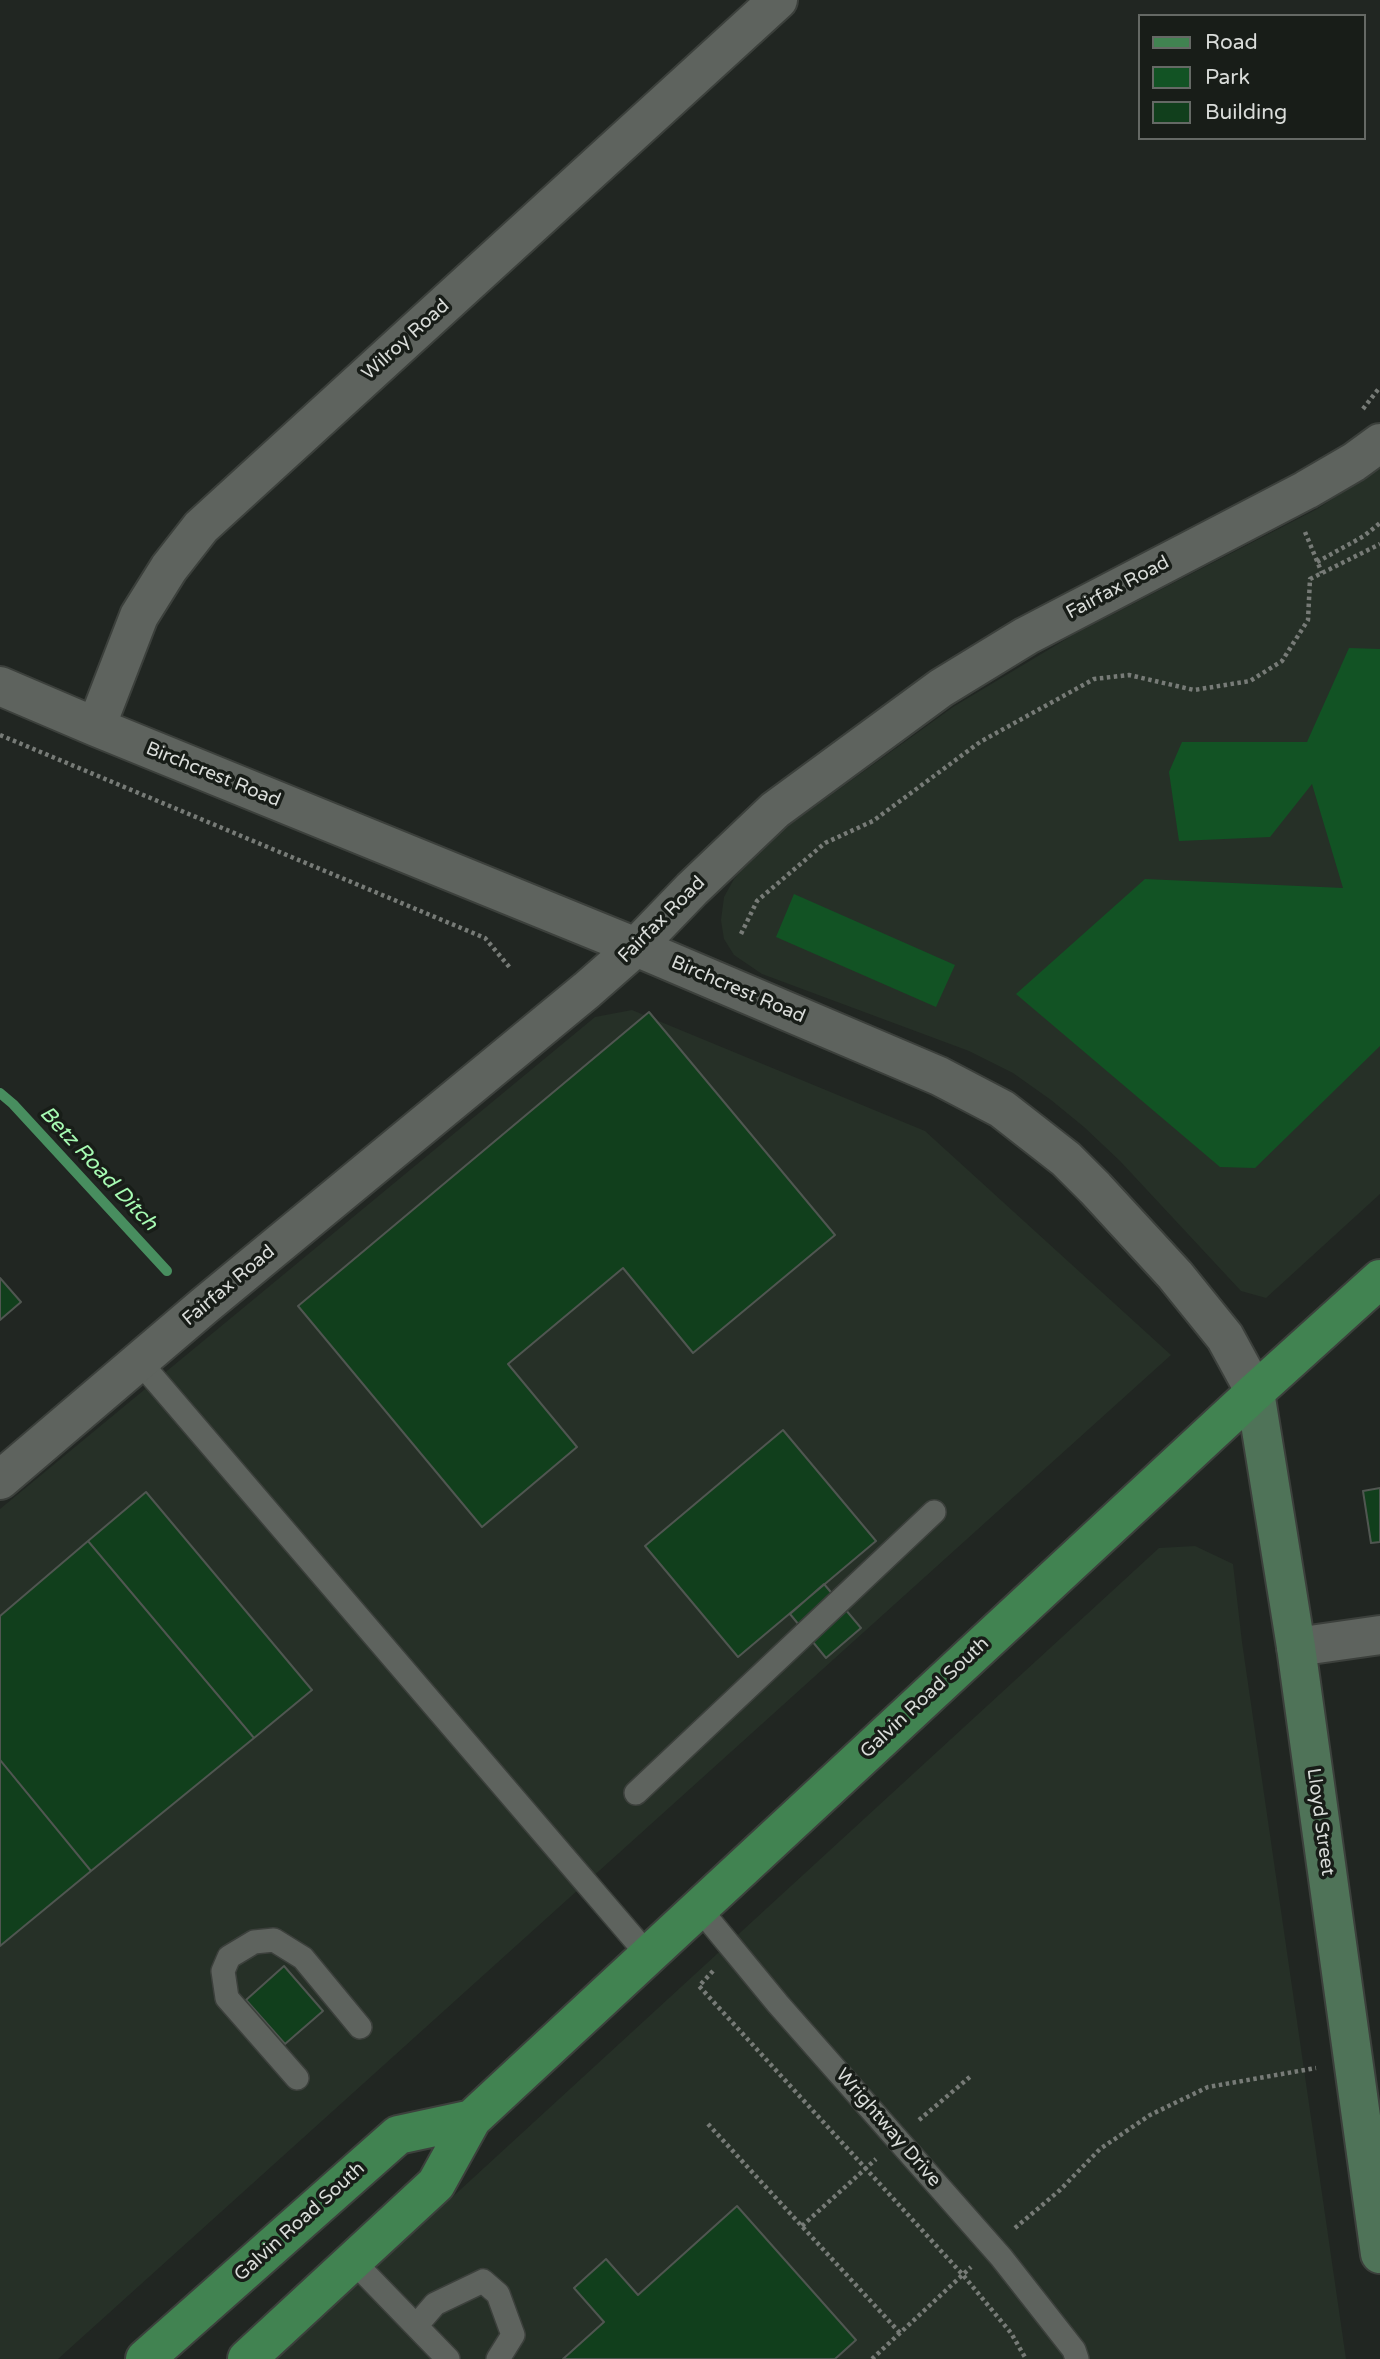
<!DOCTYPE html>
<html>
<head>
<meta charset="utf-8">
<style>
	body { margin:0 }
	#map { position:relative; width:1380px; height:2359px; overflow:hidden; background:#212622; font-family:"Varela Round",sans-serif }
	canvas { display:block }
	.legend { position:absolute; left:1138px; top:14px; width:228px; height:126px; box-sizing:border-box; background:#181d18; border:2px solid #656965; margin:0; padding:9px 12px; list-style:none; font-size:21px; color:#d9dcd9 }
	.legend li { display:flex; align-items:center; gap:14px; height:35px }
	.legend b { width:35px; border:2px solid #656965 }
</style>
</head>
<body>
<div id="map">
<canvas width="1380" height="2359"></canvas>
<ul class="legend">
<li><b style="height:9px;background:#418351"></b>Road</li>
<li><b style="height:19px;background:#125324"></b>Park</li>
<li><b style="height:19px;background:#113f1c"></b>Building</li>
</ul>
</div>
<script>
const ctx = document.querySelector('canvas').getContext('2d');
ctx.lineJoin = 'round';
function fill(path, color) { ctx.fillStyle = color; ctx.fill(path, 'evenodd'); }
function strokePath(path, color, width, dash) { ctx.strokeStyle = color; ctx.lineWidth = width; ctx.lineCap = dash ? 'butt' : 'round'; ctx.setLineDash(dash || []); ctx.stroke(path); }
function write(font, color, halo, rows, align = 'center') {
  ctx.font = font + ' "Varela Round",sans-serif'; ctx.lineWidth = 7; ctx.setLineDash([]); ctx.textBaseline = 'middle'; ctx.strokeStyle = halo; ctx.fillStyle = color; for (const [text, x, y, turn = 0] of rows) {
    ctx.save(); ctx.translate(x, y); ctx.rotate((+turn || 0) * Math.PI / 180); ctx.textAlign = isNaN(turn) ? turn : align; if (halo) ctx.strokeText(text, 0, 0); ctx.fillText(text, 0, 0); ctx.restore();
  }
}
const built = new Path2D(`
	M1380,468v726l-114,104 -25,-7 -121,-130 -36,-34 -33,-27 -38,-27 -44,-22 -207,-77 -28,-19 -10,-16 -3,-19 3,-23 10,-18 19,-23 31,-27 169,-122 120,-72 244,-126z
	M632,1010l293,121 246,224 -1113,1004h-58v-850l595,-492z
	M1195,1546l38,18 9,78 104,717h-1070l883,-811z`);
const green = new Path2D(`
	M1349,648l31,1v397l-125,122 -35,-1 -204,-173 129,-115 198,9 -31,-104 -42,53 -91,4 -10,-69 13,-30h125z
	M794,894l161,71 -19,42 -160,-70z`);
const stream = new Path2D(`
	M0,1093l13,11 154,167`);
const building = new Path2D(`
	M649,1012l186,223 -142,118 -70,-85 -115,96 69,83 -95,80 -184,-221z
	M0,1278l21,24 -21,18z
	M783,1430l93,111 -138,116 -93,-111z
	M1380,1488v54l-9,1 -8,-52z
	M146,1492l166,198 -58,48 -166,-197z
	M88,1541l166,197 -163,133 -91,-111v-144z
	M824,1584l37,44 -35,30 -36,-44z
	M0,1760l91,111 -91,75z
	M284,1966l39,45 -38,33 -39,-44z
	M737,2206l119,134 -21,19h-272l41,-37 -30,-34 32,-29 32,36z`);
const path = new Path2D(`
	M1363,409l17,-22
	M1305,532l17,41
	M1317,562l47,-26 16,-13
	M0,735l485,203 26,31
	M741,934l16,-33 68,-58 48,-22 107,-79 114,-63 35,-4 65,15 56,-9 32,-20 26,-41 2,-41 70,-35
	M713,1971l-14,15 264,289 48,58 15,26
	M919,2120l52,-44
	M708,2124l192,209
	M802,2226l74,-67
	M1015,2228l45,-38 40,-41 50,-34 58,-28 108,-19
	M872,2359l99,-92`);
const lane = new Path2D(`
	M139,1361l509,594
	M636,1793l298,-281
	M699,1908l79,96 223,253 73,93 3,9
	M297,2078l-70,-80 -4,-27 6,-14 25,-15 20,-2 29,18 57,69
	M353,2261l95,98
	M416,2326l19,-22 48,-23 15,13 15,41 -15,24`);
const street = new Path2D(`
	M0,686l96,41 540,220 303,129 63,33 64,50 29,29 80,87 50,62 30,55
	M96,727l43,-111 30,-48 32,-41 577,-527
	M0,1480l204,-174 383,-316 49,-43 56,-58 83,-79 166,-122 85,-52 280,-146 48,-28 26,-19
	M1296,1647l84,-12`);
const secondary = new Path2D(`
	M1255,1392l41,255 84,607`);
const primary = new Path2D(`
	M145,2359l253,-224 74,-16
	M247,2359l189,-175 36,-65 783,-727 125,-113`);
const streetNames = [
	["Wilroy Road",406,340,-42],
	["Fairfax Road",1118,588,-28],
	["Birchcrest Road",213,775,22],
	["Fairfax Road",662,920,-45],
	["Birchcrest Road",738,990,23],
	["Fairfax Road",229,1286,-40],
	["Galvin Road South",925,1698,-43],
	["Lloyd Street",1320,1822,82],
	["Wrightway Drive",888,2128,49],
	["Galvin Road South",300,2222,-42]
];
const waterNames = [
	["Betz Road Ditch",98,1169,47]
];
fill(built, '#263027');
fill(green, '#125324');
strokePath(stream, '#488e5f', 10);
fill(building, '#113f1c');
strokePath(building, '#505651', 2);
strokePath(lane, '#3c403c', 26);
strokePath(street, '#3c403c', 42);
strokePath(secondary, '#3c403c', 42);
strokePath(primary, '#3c403c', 42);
strokePath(path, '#777b77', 4.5, [3.5, 3.5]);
strokePath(lane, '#5e635e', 23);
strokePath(street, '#5e635e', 38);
strokePath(secondary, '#4f7358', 38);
strokePath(primary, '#418351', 38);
write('19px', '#d9dcd9', '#181d18', streetNames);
write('italic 21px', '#a7fbb3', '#181d18', waterNames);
</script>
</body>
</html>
